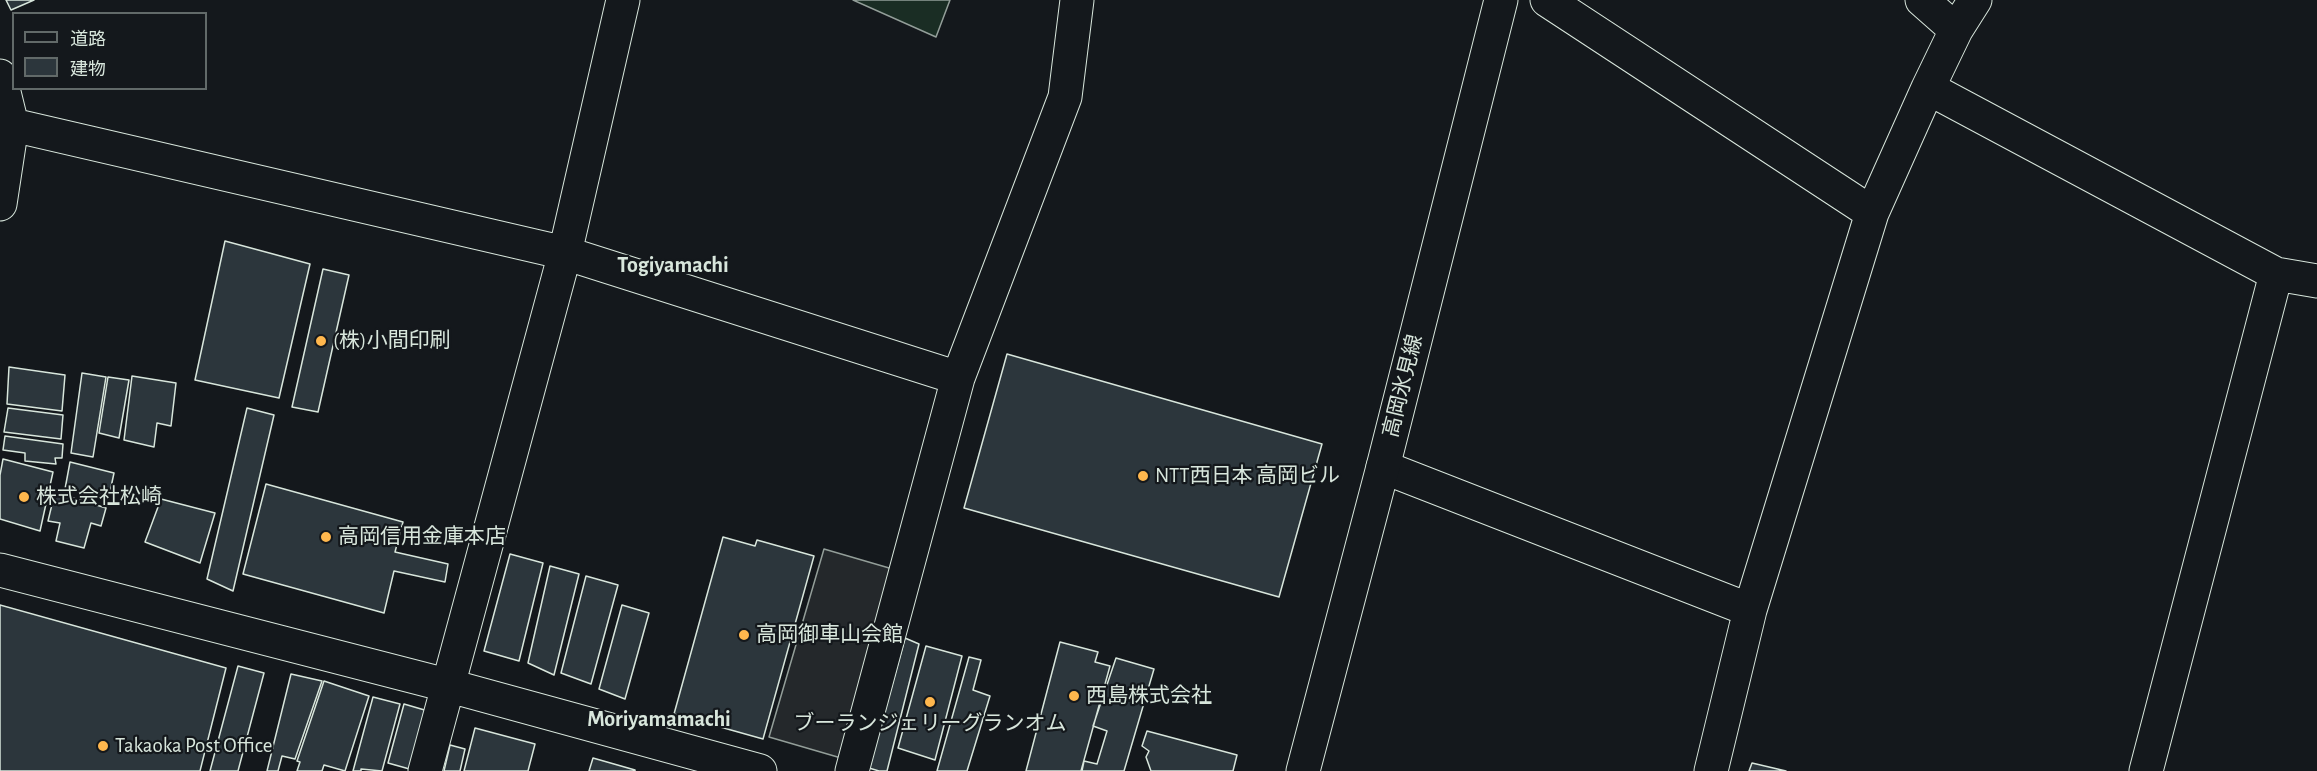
<!DOCTYPE html>
<html>
<head>
<meta charset="utf-8">
<style>
	body { margin:0 }
	#map { position:relative; width:2317px; height:771px; overflow:hidden; background:#14181c; font-family:"Alegreya Sans","Noto Sans JP",sans-serif }
	canvas { display:block }
	.legend { position:absolute; left:12px; top:12px; width:195px; height:78px; box-sizing:border-box; background:#14181c; border:2px solid #626a69; margin:0; padding:8px 10px; list-style:none; font-size:18px; color:#d8e6dc }
	.legend li { display:flex; align-items:center; gap:12px; height:30px }
	.legend b { width:30px; border:2px solid #626a69 }
</style>
</head>
<body>
<div id="map">
<canvas width="2317" height="771"></canvas>
<ul class="legend">
<li><b style="height:8px;background:#14181c"></b>道路</li>
<li><b style="height:16px;background:#2c363c"></b>建物</li>
</ul>
</div>
<script>
const ctx = document.querySelector('canvas').getContext('2d');
ctx.lineJoin = 'round';
function fill(path, color) { ctx.fillStyle = color; ctx.fill(path, 'evenodd'); }
function strokePath(path, color, width, dash) { ctx.strokeStyle = color; ctx.lineWidth = width; ctx.lineCap = dash ? 'butt' : 'round'; ctx.setLineDash(dash || []); ctx.stroke(path); }
function write(font, color, halo, rows, align = 'center') {
  ctx.font = font + ' "Alegreya Sans","Noto Sans JP",sans-serif'; ctx.lineWidth = 4.5; ctx.setLineDash([]); ctx.textBaseline = 'middle'; ctx.strokeStyle = halo; ctx.fillStyle = color; for (const [text, x, y, turn = 0] of rows) {
    ctx.save(); ctx.translate(x, y); ctx.rotate((+turn || 0) * Math.PI / 180); ctx.textAlign = isNaN(turn) ? turn : align; if (halo) ctx.strokeText(text, 0, 0); ctx.fillText(text, 0, 0); ctx.restore();
  }
}
const green = new Path2D(`
	M853,0h97l-14,37z`);
const parking = new Path2D(`
	M824,549l72,21 -55,188 -72,-21z`);
const building = new Path2D(`
	M6,0h28l-23,10z
	M225,241l85,23 -31,134 -84,-18z
	M323,269l26,6 -31,137 -26,-5z
	M1007,354l315,90 -43,153 -315,-89z
	M9,367l56,8 -3,36 -55,-7z
	M82,373l24,4 -13,80 -22,-4z
	M132,376l44,7 -5,43 -14,-3 -3,24 -30,-7z
	M108,377l21,3 -10,58 -20,-5z
	M8,408l55,7 -2,24 -57,-7z
	M247,408l27,7 -41,176 -26,-12z
	M5,436l58,8 -1,14h-7l1,6 -31,-3v-8l-22,-3z
	M3,459l50,13 -13,59 -40,-12v-44z
	M70,462l44,11 -6,28 -43,-12z
	M266,484l137,38 -8,30 53,12 -3,18 -51,-11 -10,42 -141,-39z
	M54,496l20,2 32,10 -5,18 -10,-3 -7,25 -28,-7 4,-18 -12,-2z
	M161,499l54,14 -15,50 -55,-21z
	M723,537l32,9 2,-6 57,16 -51,183 -89,-25z
	M510,554l33,9 -24,98 -35,-10z
	M550,566l29,8 -25,101 -26,-12z
	M586,576l32,9 -27,99 -30,-11z
	M0,605l226,63 -26,103h-200z
	M622,605l27,8 -24,86 -26,-10z
	M905,638l14,6 -32,127h-8l-10,-3z
	M1060,642l38,10 -3,10 15,4 -29,105h-55z
	M926,646l36,10 -27,104 -37,-12z
	M969,657l12,3 -8,30 17,6 -23,75h-30z
	M1116,658l38,11 -30,102h-42l2,-10 13,3 10,-33 -14,-5z
	M238,666l26,7 -26,98h-28z
	M291,674l31,7 -27,78 -13,-3 -4,15h-11z
	M324,681l45,15 -24,75 -21,-6 -2,6h-25l3,-9 -3,-1z
	M373,697l27,7 -18,67 -21,-2v2h-8z
	M404,704l24,7 -15,59 -25,-7z
	M475,728l60,16 -7,27h-64z
	M1147,731l90,24 -4,16h-82l-5,-14 3,-6 -7,-5z
	M450,745l15,4 -5,22h-16z
	M593,758l42,12v1h-46z
	M1752,763l34,8h-37z`);
const minor = new Path2D(`
	M1547,0l325,213
	M1922,0l34,30
	M0,76l12,49 -12,79
	M1928,88l348,186 41,7
	M0,122l565,131 393,125
	M1383,467l367,143
	M0,570l450,116 310,85
	M425,771l140,-518 58,-253
	M852,771l106,-393 107,-281 12,-97
	M1711,771l39,-161 122,-397 56,-125 28,-58 19,-30
	M2146,771l130,-497`);
const major = new Path2D(`
	M1303,771l80,-304 118,-467`);
const markers = [
	[321,341,6,"#ffb74d"],
	[1143,476,6,"#ffb74d"],
	[24,497,6,"#ffb74d"],
	[326,537,6,"#ffb74d"],
	[744,635,6,"#ffb74d"],
	[1074,696,6,"#ffb74d"],
	[930,702,6,"#ffb74d"],
	[103,746,6,"#ffb74d"]
];
const poiNames = [
	["(株)小間印刷",333,341],
	["NTT西日本 高岡ビル",1155,476],
	["株式会社松崎",36,497],
	["高岡信用金庫本店",338,537],
	["高岡御車山会館",756,635],
	["西島株式会社",1086,696],
	["ブーランジェリーグランオム",930,724,"center"],
	["Takaoka Post Office",115,746]
];
const streetNames = [
	["高岡氷見線",1403,386,-76]
];
const neighbourhoodNames = [
	["Togiyamachi",673,265],
	["Moriyamamachi",659,719]
];
fill(green, '#1a2d24');
strokePath(green, '#939e99', 1.5);
fill(parking, '#24282b');
strokePath(parking, '#939e99', 1.5);
fill(building, '#2c363c');
strokePath(building, '#d8e6dc', 1.5);
strokePath(minor, '#d8e6dc', 35);
strokePath(major, '#d8e6dc', 35);
strokePath(minor, '#14181c', 33);
strokePath(major, '#14181c', 33);
for (const [x, y, r, color] of markers) { const dot = new Path2D(); dot.arc(x, y, r, 0, 2 * Math.PI); ctx.fillStyle = color; ctx.fill(dot); strokePath(dot, '#14181c', 2); }
write('21px', '#d8e6dc', '#14181c', poiNames, 'left');
write('21px', '#d8e6dc', '#14181c', streetNames);
write('bold 22px', '#d8e6dc', '#14181c', neighbourhoodNames);
</script>
</body>
</html>
